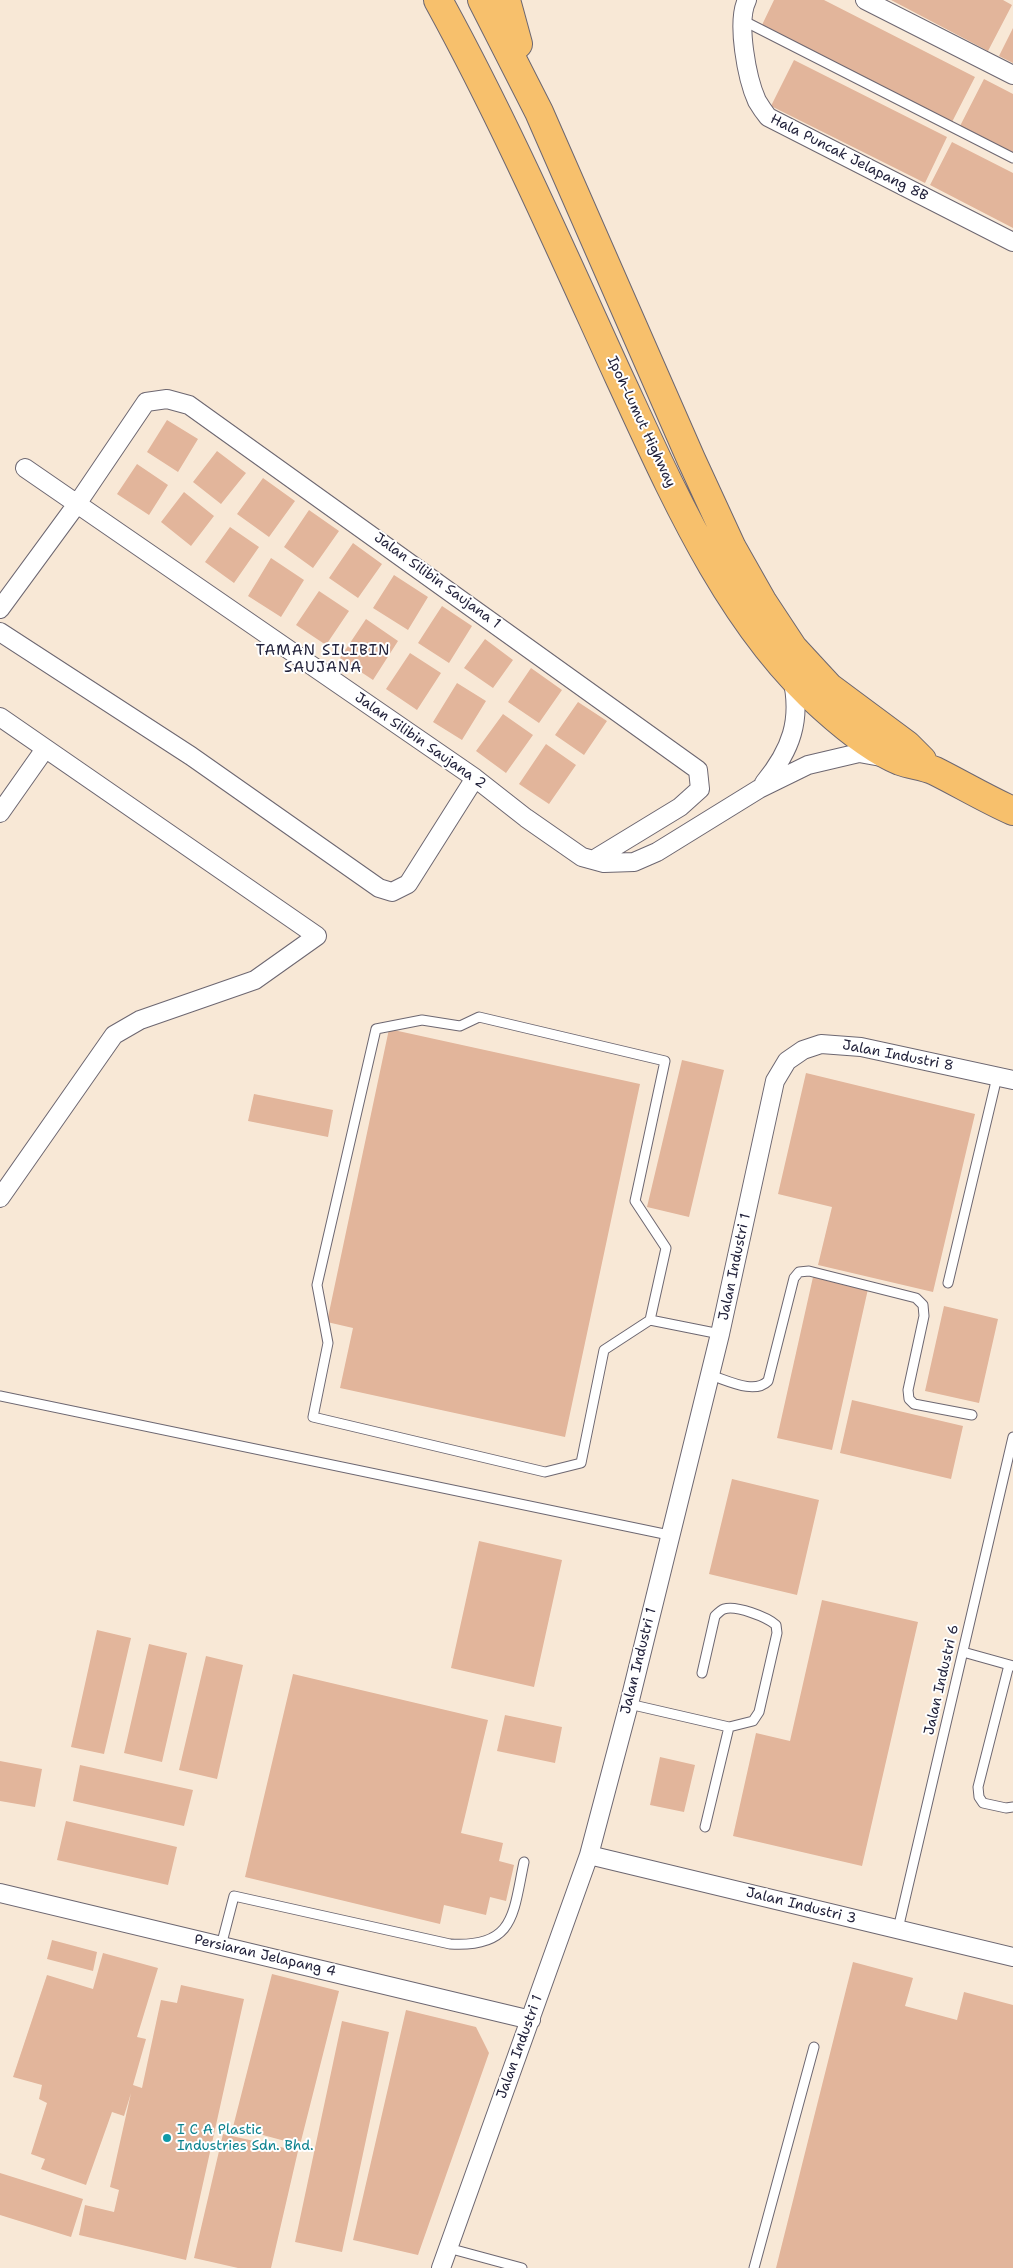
<!DOCTYPE html>
<html>
<head>
<meta charset="utf-8">
<style>
	body { margin:0 }
	canvas { display:block; background:#f8e8d6 }
</style>
</head>
<body>
<canvas width="1013" height="2268"></canvas>
<script>
const ctx = document.querySelector('canvas').getContext('2d');
ctx.lineJoin = 'round';
function fill(path, color) { ctx.fillStyle = color; ctx.fill(path, 'evenodd'); }
function strokePath(path, color, width, dash) { ctx.strokeStyle = color; ctx.lineWidth = width; ctx.lineCap = dash ? 'butt' : 'round'; ctx.setLineDash(dash || []); ctx.stroke(path); }
function write(font, color, halo, rows, align = 'center') {
  ctx.font = font + ' "Shantell Sans",sans-serif'; ctx.lineWidth = 4; ctx.setLineDash([]); ctx.textBaseline = 'middle'; ctx.strokeStyle = halo; ctx.fillStyle = color; for (const [text, x, y, turn = 0] of rows) {
    ctx.save(); ctx.translate(x, y); ctx.rotate((+turn || 0) * Math.PI / 180); ctx.textAlign = isNaN(turn) ? turn : align; if (halo) ctx.strokeText(text, 0, 0); ctx.fillText(text, 0, 0); ctx.restore();
  }
}
const building = new Path2D(`
	M774,0h50l151,77 -23,45 -190,-97z
	M891,0h112l9,5 -24,46z
	M1013,28v35l-14,-7z
	M794,60l153,77 -22,46 -154,-77z
	M984,79l29,15v60l-53,-28z
	M952,142l61,31v55l-83,-43z
	M167,420l31,19 -20,33 -31,-20z
	M217,451l29,22 -25,31 -28,-22z
	M137,464l31,21 -19,30 -32,-21z
	M263,478l32,23 -26,36 -32,-23z
	M184,492l30,24 -23,30 -30,-24z
	M309,510l30,21 -26,37 -29,-21z
	M230,527l29,20 -25,36 -29,-21z
	M353,543l29,21 -24,34 -29,-20z
	M271,558l33,22 -23,37 -33,-21z
	M394,575l34,22 -20,33 -35,-22z
	M319,591l30,20 -23,34 -30,-20z
	M442,606l30,20 -23,37 -31,-20z
	M366,619l32,22 -25,39 -33,-22z
	M485,639l28,21 -20,28 -29,-20z
	M410,653l31,20 -24,37 -31,-21z
	M531,668l31,22 -23,33 -31,-21z
	M457,683l29,18 -24,39 -29,-18z
	M578,702l29,19 -23,34 -29,-20z
	M503,714l30,21 -27,38 -30,-22z
	M546,744l30,21 -27,39 -30,-20z
	M389,1029l251,55 -75,353 -225,-49 13,-60 -26,-6z
	M682,1060l42,10 -35,147 -42,-10z
	M806,1073l169,41 -42,178 -115,-27 14,-58 -54,-13z
	M254,1094l79,16 -5,27 -80,-16z
	M813,1277l55,12 -36,161 -55,-12z
	M944,1306l54,13 -19,84 -54,-12z
	M852,1400l111,26 -12,53 -111,-26z
	M732,1479l87,21 -22,95 -88,-21z
	M479,1541l83,19 -28,127 -83,-19z
	M822,1600l96,22 -56,244 -129,-30 23,-103 34,8z
	M97,1630l34,8 -27,116 -33,-7z
	M149,1644l38,9 -25,109 -38,-9z
	M206,1656l37,9 -26,114 -38,-9z
	M293,1674l195,46 -27,113 42,10 -4,18 15,4 -8,36 -16,-4 -4,18 -42,-10 -4,19 -195,-47z
	M505,1715l57,12 -7,36 -58,-12z
	M660,1757l35,8 -11,47 -34,-7z
	M0,1761l42,8 -7,38 -35,-6z
	M80,1765l113,25 -9,36 -111,-25z
	M66,1821l111,26 -9,38 -111,-25z
	M52,1940l45,12 -4,19 -46,-12z
	M103,1953l55,15 -21,69 9,2 -13,46 9,3 19,-88 16,3 4,-18 63,14 -58,261 -107,-25 6,-30 29,7 5,-22 -9,-3 21,-94 -7,23 -12,-4 -26,73 -45,-16 4,-10 -14,-5 16,-51 -8,-4 3,-14 -29,-8 34,-102 46,14z
	M853,1962l60,16 -8,28 52,14 7,-28 49,13v263h-237z
	M272,1974l67,17 -39,154 -67,-18z
	M406,2010l70,17 13,26 -71,202 -65,-15z
	M342,2021l47,11 -47,220 -47,-10z
	M223,2134l75,17 -27,117h-33l-44,-10z
	M0,2173l83,26 -12,38 -71,-22z`);
const service = new Path2D(`
	M742,20l271,138
	M479,1017l186,44 -30,140 31,47 -16,72 -46,30 -23,113 -36,9 -232,-55 15,-74 -11,-58 59,-256 46,-9 38,6z
	M948,1283l49,-206
	M650,1320l70,14
	M710,1375c17,5 44,20 58,6l26,-103 5,-6 10,-1 107,27 7,7 1,11 -16,74 1,9 5,5 58,11
	M0,1396l669,139
	M963,1652l50,14
	M1009,1665l-31,122 1,10 4,6 23,5 7,-1
	M629,1704l100,23 24,-6 6,-9 18,-79 -1,-8c-9,-8 -40,-20 -52,-16 -3,1 -6,4 -9,7l-13,57
	M705,1827l24,-100
	M898,1929l115,-492
	M221,1946l13,-50 216,48c65,4 63,-30 74,-82
	M448,2248l74,20
	M754,2268l60,-221`);
const minor = new Path2D(`
	M747,0c-11,22 0,79 10,101 3,5 7,11 11,16l245,125
	M865,0l148,75
	M25,468l450,310 51,40 56,39 22,6 30,-1 23,-10 102,-63 49,-24 51,-12 22,4
	M0,609l77,-105 69,-102 21,-3 22,6 509,365 2,19 -20,18 -87,53
	M0,632l191,124 188,132 13,4 16,-8 67,-106
	M0,717l317,219 -62,44 -115,40 -26,15 -114,163
	M764,783c27,-33 38,-63 28,-105
	M0,813l45,-64
	M589,1855l424,102
	M0,1893l531,127
	M441,2268l148,-413 40,-151 91,-370 55,-253 12,-20 16,-11 18,-6 40,3 152,33`);
const trunk = new Path2D(`
	M438,0c67,122 123,250 181,377 52,112 110,248 205,331 20,18 51,43 76,53 11,4 24,5 35,10 26,13 51,28 78,40
	M482,0l57,112 152,347 41,89 30,53 31,47 36,39 78,58 15,15
	M506,0l12,44`);
const markers = [
	[167,2138,5,"#0f9aa8"]
];
const streetNames = [
	["Hala Puncak Jelapang 8B",849,158,27],
	["Ipoh-Lumut Highway",641,422,65],
	["Jalan Silibin Saujana 1",437,581,36],
	["Jalan Silibin Saujana 2",420,741,35],
	["Jalan Industri 8",898,1056,11],
	["Jalan Industri 1",735,1267,-78],
	["Jalan Industri 1",639,1661,-76],
	["Jalan Industri 6",942,1680,-77],
	["Jalan Industri 3",801,1906,14],
	["Persiaran Jelapang 4",265,1956,13],
	["Jalan Industri 1",520,2047,-70]
];
const cultureNames = [
	["I C A Plastic",177,2130],
	["Industries Sdn. Bhd.",177,2146]
];
const neighbourhoodNames = [
	["TAMAN SILIBIN",323,651],
	["SAUJANA",323,668]
];
fill(building, '#e2b59b');
strokePath(service, '#6d6771', 11);
strokePath(minor, '#6d6771', 20);
strokePath(trunk, '#6d6771', 30);
strokePath(service, '#fff', 9);
strokePath(minor, '#fff', 18);
strokePath(trunk, '#f7c06c', 28);
for (const [x, y, r, color] of markers) { const dot = new Path2D(); dot.arc(x, y, r, 0, 2 * Math.PI); ctx.fillStyle = color; ctx.fill(dot); strokePath(dot, '#fff', 2); }
write('14px', '#22223b', '#fff', streetNames);
write('14px', '#0d838f', '#fff', cultureNames, 'left');
ctx.letterSpacing = '1px';
write('15px', '#22223b', '#fff', neighbourhoodNames);
ctx.letterSpacing = '0px';
</script>
</body>
</html>
